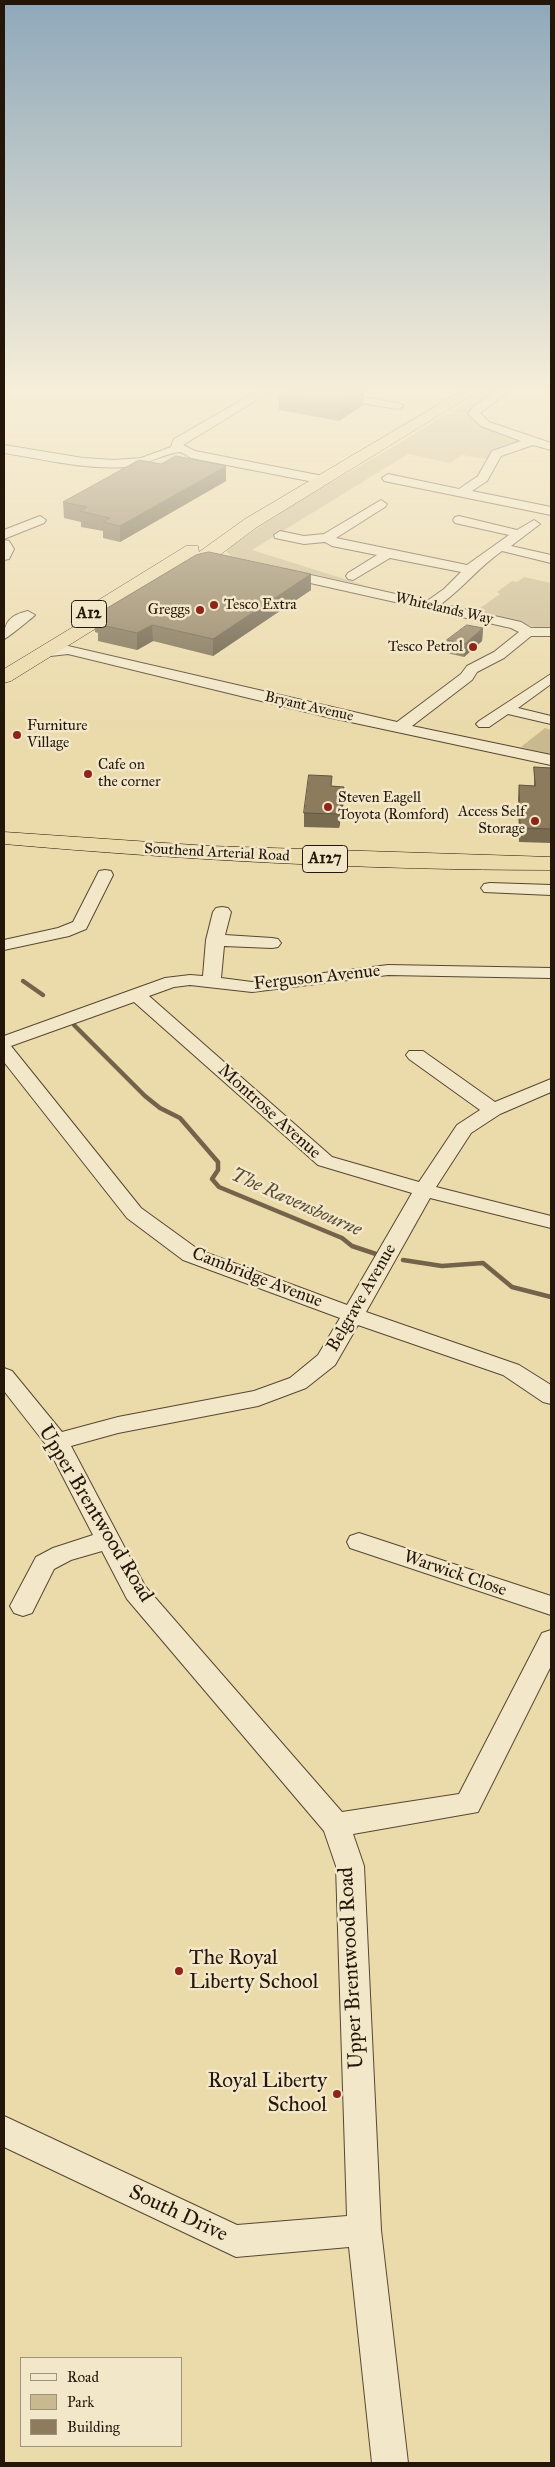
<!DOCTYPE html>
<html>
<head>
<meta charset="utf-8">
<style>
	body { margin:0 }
	#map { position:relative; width:555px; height:2467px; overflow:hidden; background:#ebdaaa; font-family:"IM FELL Great Primer",serif }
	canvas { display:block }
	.frame { position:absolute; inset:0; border:5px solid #25160a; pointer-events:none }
	.legend { position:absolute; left:20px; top:2357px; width:162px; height:90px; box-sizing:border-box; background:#f2e7c8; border:1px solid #a0937c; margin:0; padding:6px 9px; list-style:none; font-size:15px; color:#25160a }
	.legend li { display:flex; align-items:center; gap:10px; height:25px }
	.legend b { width:25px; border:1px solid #a0937c }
</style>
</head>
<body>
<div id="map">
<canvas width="555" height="2467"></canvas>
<div class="frame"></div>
<ul class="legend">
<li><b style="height:6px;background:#f2e7c8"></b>Road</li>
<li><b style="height:14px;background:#c9b98f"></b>Park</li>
<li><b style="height:14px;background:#8c7c5d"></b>Building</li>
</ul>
</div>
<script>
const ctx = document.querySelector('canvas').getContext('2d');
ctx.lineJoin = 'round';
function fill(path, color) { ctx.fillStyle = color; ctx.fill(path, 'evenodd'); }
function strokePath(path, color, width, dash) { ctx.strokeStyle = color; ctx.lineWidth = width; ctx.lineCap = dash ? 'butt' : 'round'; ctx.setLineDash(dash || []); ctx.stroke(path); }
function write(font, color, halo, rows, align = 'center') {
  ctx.font = font + ' "IM FELL Great Primer",serif'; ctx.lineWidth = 5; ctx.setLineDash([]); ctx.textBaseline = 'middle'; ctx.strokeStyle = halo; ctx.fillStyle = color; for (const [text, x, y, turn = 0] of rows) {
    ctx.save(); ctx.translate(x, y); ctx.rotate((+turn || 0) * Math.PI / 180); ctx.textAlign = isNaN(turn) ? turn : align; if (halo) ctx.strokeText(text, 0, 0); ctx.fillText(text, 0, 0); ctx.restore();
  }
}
const green = new Path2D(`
	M486,390h12l-28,19v5l-20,-1z
	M446,414l28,1 60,25 -43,20 -29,-5 -12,8 -42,-9 -156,96 115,36 -136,-30 -5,-5c69,-53 147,-89 220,-137z
	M524,577l27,6 -1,44 -12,1 -62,-17 24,-17 -3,-2 15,-11 5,1z
	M545,728l6,2v25l-30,-8z`);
const stream = new Path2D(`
	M23,981l20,14
	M74,1025l71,71 15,12 20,10 38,44v8l-6,9 7,8 123,51 10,8 24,8
	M403,1260l39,6 41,-3 29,24 39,10`);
const minor = new Path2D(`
	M259,390h14l-90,55 12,6 133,26 2,3 -2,3 -4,1 -133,-26 -10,-6c-17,1 -34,13 -55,15 -41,3 -83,-8 -122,-14v-8l79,13 31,2 27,-2 30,-11 3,-8z
	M292,390h26l80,13 6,3 -6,3 -100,-16z
	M498,390h13l-31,23 9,9 62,21v7l-18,-5 -32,11 -14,25 -15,10 79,16v8l-167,-34 -2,-3 6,-4 71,15 19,-13 14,-25 29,-10 -40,-15 -13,-12 5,-7z
	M381,500l6,4 -2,3 -49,31 131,27 42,-30 -54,-12 -2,-3 2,-3 4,-1 58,14 17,-10 6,4 -29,22 40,9v8l-49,-12c-23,16 -39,37 -61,53l80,18 10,6h20v8h-20l-27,22 -27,14 -5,8 -60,46 139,29v10l-224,-48 -259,-63 -26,3 -7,-4 7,-4 26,-3 329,76 64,-48 6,-8 27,-14 25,-20 -8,-4 -232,-52 -2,-3 7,-4 143,32 17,-12 17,-17 -71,-14 -37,22 -5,-1 -2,-3 2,-3 29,-18 -45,-9 -7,-4 -21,2 -29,-6 -1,-3 6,-4 24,5 20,-2z
	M40,516l6,4 -2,3 -40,16v-9z
	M4,540l5,1 5,8 -5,10 -5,1z
	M28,611l7,4c-3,3 -29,24 -31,24 0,-17 6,-24 24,-28z
	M551,674v10l-33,24 33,8v8l-43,-10 -19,13h-10l-3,-3 3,-3z
	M105,870l6,1 2,4 -27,54 -17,7 -65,14v-10l54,-12 15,-6 24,-47 2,-4z
	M490,883l61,2v10l-67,-3 -3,-4 3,-4z
	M222,907l6,1 3,4 -6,23 47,3 6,1 3,4 -3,4 -6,1 -48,-2 -3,32 31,4 136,-17 163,3v10l-163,-3 -136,17 -62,-7 -16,2 -25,9 183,161 87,25 38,-57 23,-15 -71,-51 -3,-4 3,-4h14l72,51 56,-23v13l-51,22 -29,19 -35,54 115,29v12l-121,-30 -64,114 153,53 32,20v19l-8,-2 -40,-27 -145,-50 -23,40 -29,23 -48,18 -140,27 -47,13 74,140 197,226 117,-18 83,-161 9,-3v36l-73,146 -125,22 11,32 17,364 27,233h-36l-23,-216 -113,10 -232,-110v-31l233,109 110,-9 -11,-350 -12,-35 -197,-232 -25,-48 -31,9 -17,9 -22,44 -9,3 -9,-3 -4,-7 26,-49 17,-9 40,-13 -46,-89 -43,-55v-23l8,3 50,61 56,-15 136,-26 36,-13 28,-23 22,-37 -157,-58 -56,-42 -123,-156v-26l161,-58 25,-3 13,1 3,-36 7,-28 3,-4zM134,1002l184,163 94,28 -65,112 -148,-55 -58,-42 -130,-162z
	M359,1533l192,63v19l-201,-67 -3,-6 3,-6z`);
const highway = new Path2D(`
	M463,390h17l-223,137 -36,27 -37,21h-12l-2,-4 -42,26 7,5 -3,4 -121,75 -7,2v-14l97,-59 -7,-5 3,-4 89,-55h12l1,6 46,-33z
	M4,832l205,14 342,11v13c-182,0 -365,-10 -547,-26z`);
const wall = new Path2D(`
	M364,391l-1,14 -24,16 -60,-11v-14z
	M226,481l-106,61 -17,-4v-7l-22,-4v-5l-17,-4 -1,-16z
	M311,574v16l-98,66 -60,-15 -16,9 -39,-9v-8l-3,-1 -1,-16z
	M483,628l-1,13 -18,16 -17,-4v-13z
	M534,767l17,1v75l-32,-1 -1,-43 1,-14 15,1z
	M332,786l12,1v14l-5,27 -35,-1v-14z`);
const shadedWall = new Path2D(`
	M364,391l-1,14 -24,16v-15z
	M226,466v15l-106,61v-16z
	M311,574v16l-98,66v-17z
	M152,625l1,16 -16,9v-17z
	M483,628l-1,13 -18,16 1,-13z
	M344,787v14l-5,27v-14z`);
const building = new Path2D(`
	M289,390h67l8,1 -25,15 -60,-10z
	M176,456l50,10 -106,60 -17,-4 7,-4 -30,-7 7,-4 -24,-5 76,-42 22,4z
	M209,552l102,22 -98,65 -61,-14 -15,8 -40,-9 8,-6 -11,-2 102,-61z
	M467,625l16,3 -18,16 -18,-4z
	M534,767l17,1v61l-31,-1 -1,-43 16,1z
	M309,775l23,1 -1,10 13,1 -5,27 -35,-1z`);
const markers = [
	[214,605,5,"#8f2418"],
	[200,610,5,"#8f2418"],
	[473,647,5,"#8f2418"],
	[17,735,5,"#8f2418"],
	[88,774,5,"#8f2418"],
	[328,807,5,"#8f2418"],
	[535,821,5,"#8f2418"],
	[179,1971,5,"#8f2418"],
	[337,2094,5,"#8f2418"]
];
const farPoinames = [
	["Tesco Extra",224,605],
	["Greggs",190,610,"right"],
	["Tesco Petrol",463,647,"right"],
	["Furniture",27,726],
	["Village",27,743],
	["Cafe on",98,765],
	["the corner",98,782],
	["Steven Eagell",338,798],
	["Toyota (Romford)",338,815],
	["Access Self",525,812,"right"],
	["Storage",525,829,"right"]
];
const farStreetnames = [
	["Whitelands Way",444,609,13],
	["Bryant Avenue",309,707,13],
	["Southend Arterial Road",217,853,3]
];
const shields = [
	[89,614,35],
	[325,859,45]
];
const shieldNames = [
	["A12",89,614],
	["A127",325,859]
];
const streetNames = [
	["Ferguson Avenue",317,978,-6],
	["Montrose Avenue",269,1112,42],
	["Cambridge Avenue",257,1278,21],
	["Belgrave Avenue",362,1298,-60],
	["Warwick Close",455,1574,19]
];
const waterNames = [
	["The Ravensbourne",296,1203,24]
];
const nearStreetnames = [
	["Upper Brentwood Road",95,1514,59],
	["Upper Brentwood Road",352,1968,-93],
	["South Drive",178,2214,25]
];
const nearPoinames = [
	["The Royal",189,1959],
	["Liberty School",189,1983],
	["Royal Liberty",327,2082,"right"],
	["School",327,2106,"right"]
];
fill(green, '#c9b98f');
strokePath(stream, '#74634a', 4.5);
strokePath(minor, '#564732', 2);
strokePath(highway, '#25160a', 1);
fill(minor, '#f2e7c8');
fill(highway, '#ebdaaa');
fill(wall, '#786b50');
fill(shadedWall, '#625741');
fill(building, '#8c7c5d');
strokePath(building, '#625741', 1);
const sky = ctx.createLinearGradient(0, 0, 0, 735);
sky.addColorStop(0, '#8ea8ba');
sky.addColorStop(0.53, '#f6eed9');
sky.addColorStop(1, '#f6eed900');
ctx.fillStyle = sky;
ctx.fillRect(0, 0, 555, 735);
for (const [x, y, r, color] of markers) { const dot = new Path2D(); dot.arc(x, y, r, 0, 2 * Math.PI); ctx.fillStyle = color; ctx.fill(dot); strokePath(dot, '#f2e7c8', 2); }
write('15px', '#25160a', '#f2e7c8', farPoinames, 'left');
write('15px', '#25160a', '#f2e7c8', farStreetnames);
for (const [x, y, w] of shields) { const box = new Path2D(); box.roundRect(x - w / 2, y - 13.5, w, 27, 4); ctx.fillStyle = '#f2e7c8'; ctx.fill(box); strokePath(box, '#25160a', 1); }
write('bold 16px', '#25160a', null, shieldNames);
write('18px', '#25160a', '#f2e7c8', streetNames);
write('italic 19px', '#594a34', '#f2e7c8', waterNames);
write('21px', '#25160a', '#f2e7c8', nearStreetnames);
write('21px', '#25160a', '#f2e7c8', nearPoinames, 'left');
</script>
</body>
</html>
